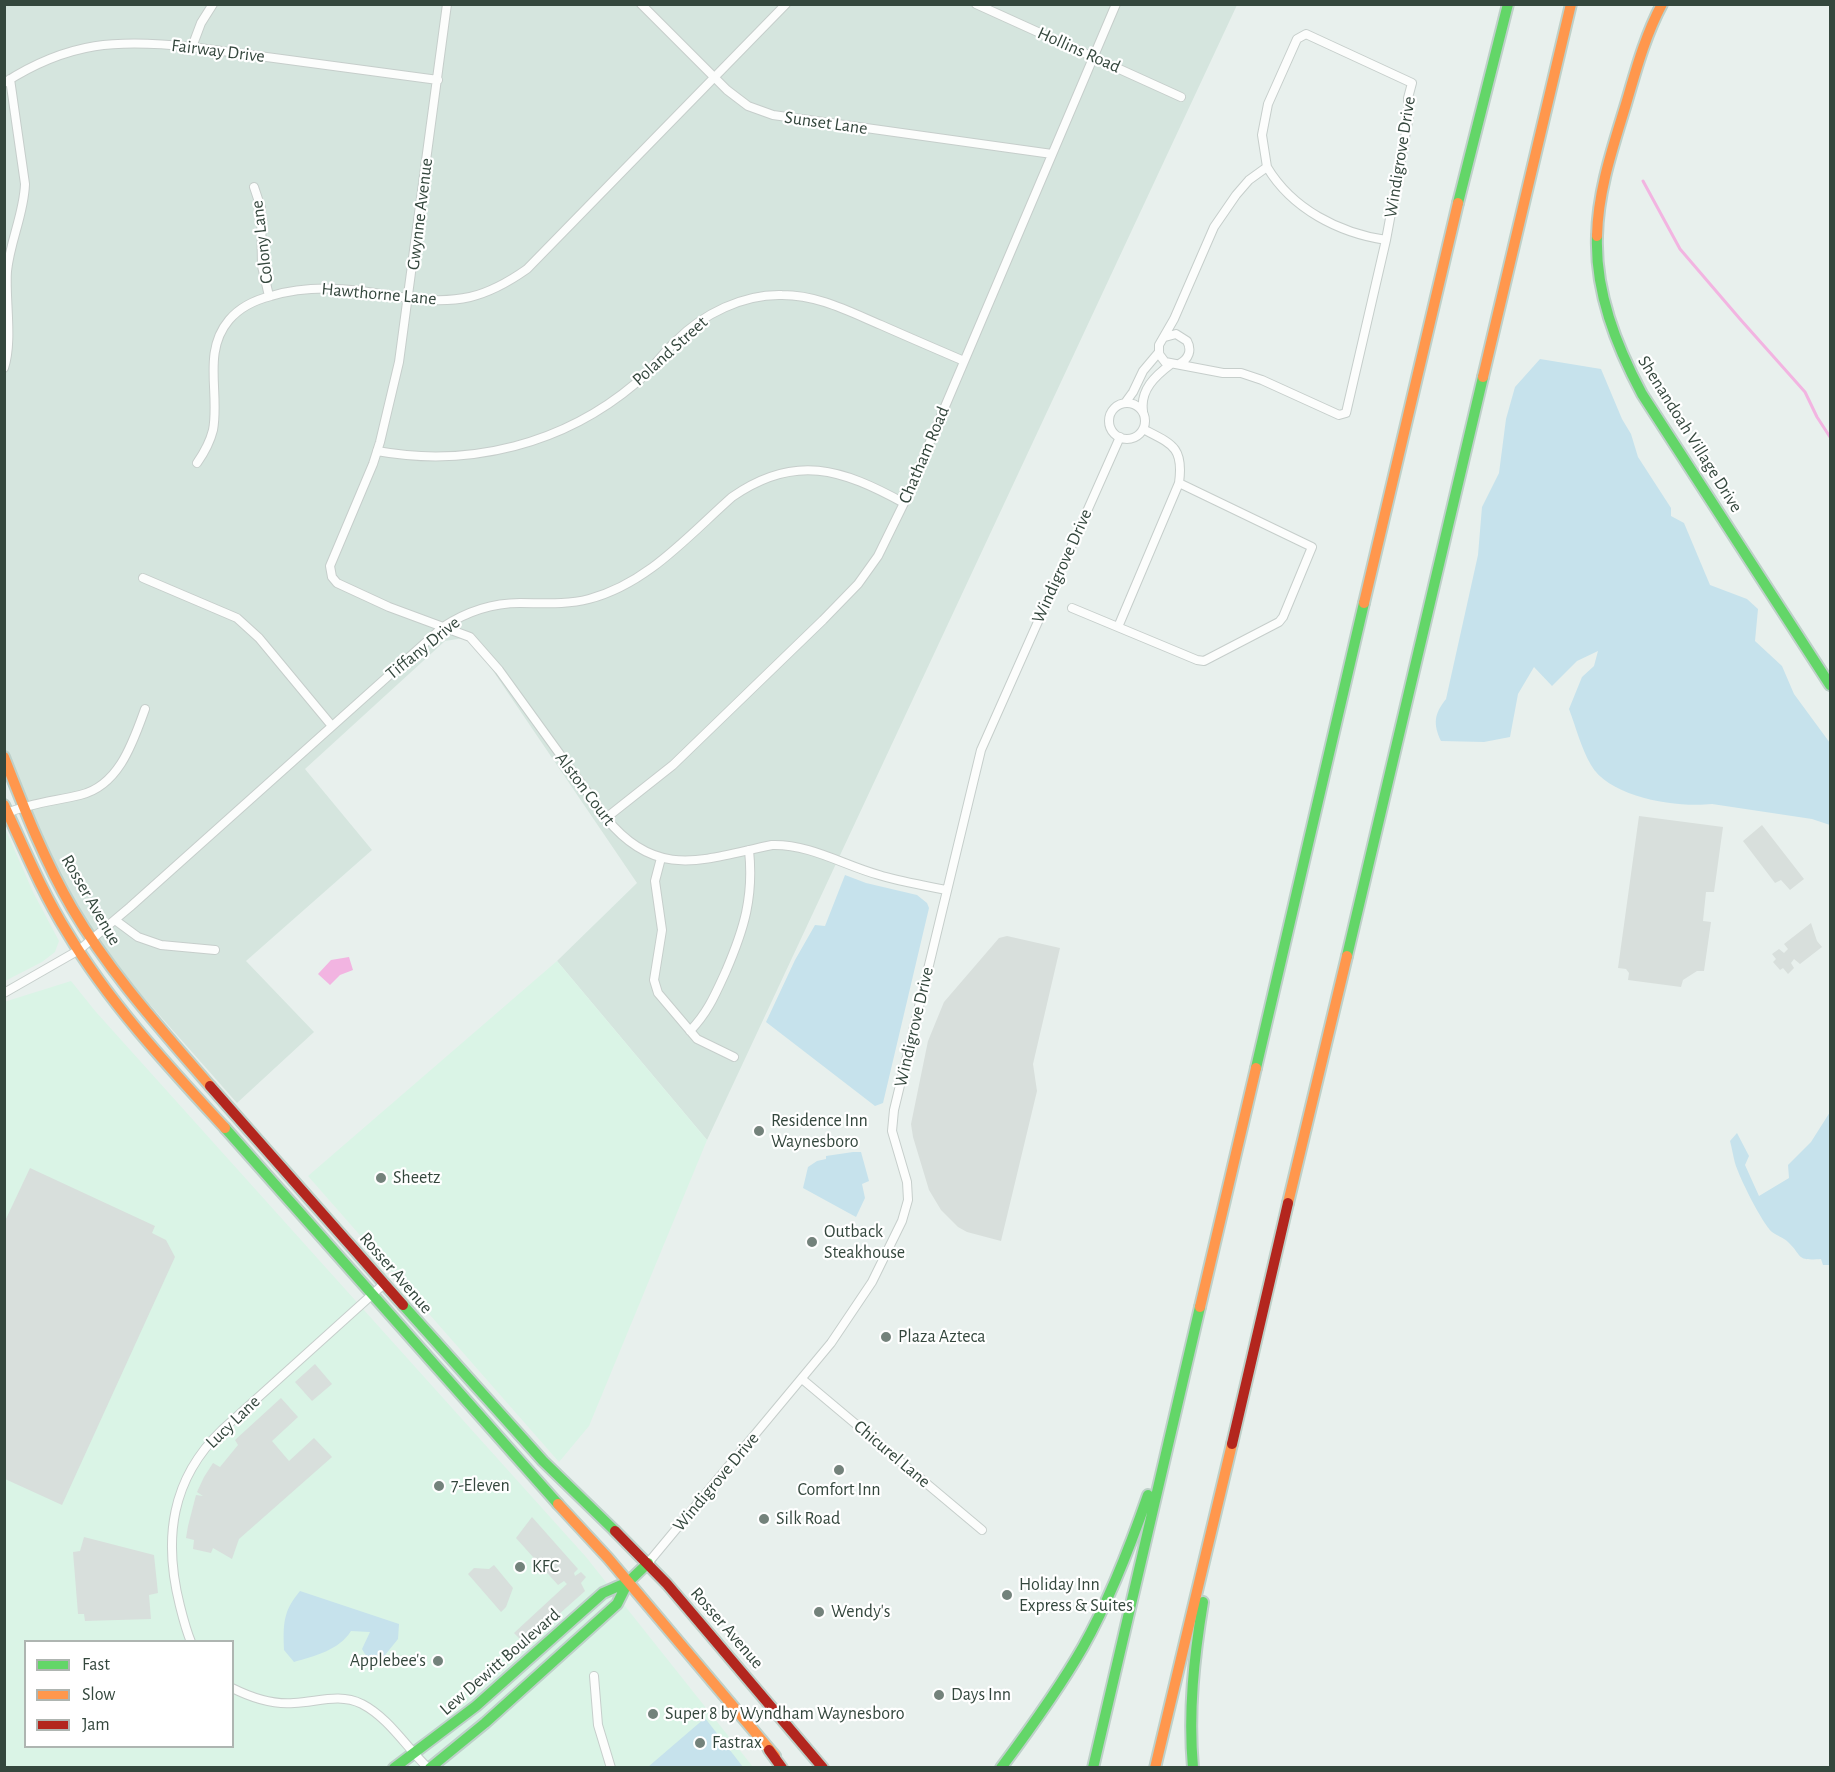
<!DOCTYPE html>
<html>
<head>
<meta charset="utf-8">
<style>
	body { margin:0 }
	#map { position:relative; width:1835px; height:1772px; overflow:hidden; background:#e8f0ed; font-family:"Alegreya Sans",sans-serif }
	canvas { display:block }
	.frame { position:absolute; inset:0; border:6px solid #34473d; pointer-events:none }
	.legend { position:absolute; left:24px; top:1640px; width:210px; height:108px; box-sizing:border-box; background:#fff; border:2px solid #aeb5b1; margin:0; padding:8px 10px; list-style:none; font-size:18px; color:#34473d }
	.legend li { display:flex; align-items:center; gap:12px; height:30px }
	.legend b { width:30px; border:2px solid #aeb5b1 }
</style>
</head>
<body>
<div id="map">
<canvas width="1835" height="1772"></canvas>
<div class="frame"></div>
<ul class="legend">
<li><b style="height:8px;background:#63d668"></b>Fast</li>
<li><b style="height:8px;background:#ff974d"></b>Slow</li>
<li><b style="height:8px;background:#b3261e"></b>Jam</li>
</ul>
</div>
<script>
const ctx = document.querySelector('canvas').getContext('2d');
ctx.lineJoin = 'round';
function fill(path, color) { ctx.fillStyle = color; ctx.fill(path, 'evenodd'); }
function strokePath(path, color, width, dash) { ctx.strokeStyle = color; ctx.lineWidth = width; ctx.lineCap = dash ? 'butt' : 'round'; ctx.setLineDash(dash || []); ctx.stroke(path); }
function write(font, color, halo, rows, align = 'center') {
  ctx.font = font + ' "Alegreya Sans",sans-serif'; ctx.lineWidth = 4.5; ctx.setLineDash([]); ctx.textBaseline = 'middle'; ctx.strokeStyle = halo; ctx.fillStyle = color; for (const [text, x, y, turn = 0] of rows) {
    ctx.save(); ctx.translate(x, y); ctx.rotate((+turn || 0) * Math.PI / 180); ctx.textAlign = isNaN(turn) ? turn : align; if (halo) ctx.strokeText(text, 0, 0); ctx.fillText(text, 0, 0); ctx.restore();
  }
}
const residential = new Path2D(`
	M4,5h1233l-530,1135 -150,-179 80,-78 -167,-246 -25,4 -140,128 67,81 -126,111 68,71 -77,71 -145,-164 -69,-133 -18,-55z`);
const commercial = new Path2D(`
	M4,826l29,66 26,49 -4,11 -13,10 -37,19z
	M557,961l150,179 -118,286 -30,36 -251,-286z
	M71,981l25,31 490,545 167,210h-748l-1,-765zM26,1642h206v104h-206z`);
const green = new Path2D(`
	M1540,359l61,10 21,50 9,15 7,23 33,51v8l13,7 26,62 37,14 11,10 -3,32 27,25 12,28 36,49v82l-18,-6 -100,-15c-35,4 -102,-6 -121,-39 -10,-17 -15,-38 -22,-56l13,-32 12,-11 4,-15 -21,10 -25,25 -18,-19 -16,27 -8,43 -26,5 -43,-1c-8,-17 -7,-27 5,-42l32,-144 4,-48 17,-34 7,-54 9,-32z
	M845,875l21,8 51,12 10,8 2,5 -46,195 -8,3 -109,-84 29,-62 20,-35 10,1z
	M1830,1112v153h-7l-2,-6c-26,2 -18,-3 -33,-17 -5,-5 -11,-6 -16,-10 -10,-9 -33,-55 -37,-69 -2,-7 -3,-15 -5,-22l7,-8 12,23 -4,9 14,31 30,-18 -1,-13 23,-23z
	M853,1152h8l8,29 -7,3 3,14 -9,19 -53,-29 5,-21 9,-6 9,-2v-3z
	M300,1591l99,33 -1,15 -17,21 -9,1 -6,-5 -4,-7 8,-17 -19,-1c-12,19 -36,25 -57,31l-10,-12c-1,-26 -1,-39 16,-59z
	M705,1718l38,49h-95z`);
const parking = new Path2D(`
	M1639,816l84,11 -9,65h-8l-3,29 8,1 -7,49h-7l-14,9 -2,7 -53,-7 1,-7 -3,-4 -8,-1z
	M1762,825l42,54 -14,11 -9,-10 -6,3 -32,-42z
	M1811,923l6,18 5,6 -22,17 -6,-5 -3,4 3,5 -6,6 -5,-6 -3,2 -7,-8 3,-3 -4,-5 7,-5 5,4 4,-4 -4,-5z
	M1007,936l53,12 -27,116 4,27 -36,150 -34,-9 -9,-5 -17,-17 -12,-20 -16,-53 -2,-13 17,-83 16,-39 55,-64z
	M30,1168l125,58 -3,7 14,7 9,17 -113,248 -57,-26v-258z
	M315,1364l17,20 -20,17 -17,-19z
	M281,1398l17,19 -26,24 17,20 25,-23 18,19 -93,82 -7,20 -19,-11 -2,5 -18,-4 1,-9 -8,-2 2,-12 8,-31 7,1 -6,-4 7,-15 9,-14 7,4 18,-22 -3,-5z
	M532,1517l46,52 -4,4 1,3 6,-4 5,5 -5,6 4,8 -46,41h-9l4,4 -3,3 -6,-6 -5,6 -6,-6 53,-49 -3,-3 -6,4 -42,-47z
	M84,1537l70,18 4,38 -9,2 2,24 -66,2 -1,-7h-6l-5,-62 7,-1z
	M494,1565l19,23 -7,19 -5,5 -33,-38 6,-6 15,1z`);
const water = new Path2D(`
	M349,957l4,13 -13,5 -10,10 -12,-11 13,-14z`);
const stream = new Path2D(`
	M1643,181l37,68 60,70 65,73 12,25 13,20`);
const street = new Path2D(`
	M447,4l-48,358 -19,80 -7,22 -43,102 2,11 5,6 52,24 81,30 29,33 107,148c51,63 98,41 166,27 38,-1 71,20 107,30 22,7 45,10 67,15
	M641,4l86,86 21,16 25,9 279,39
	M976,4l205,93
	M192,47l9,-24 12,-19
	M4,83c65,-42 114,-44 188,-36l246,33
	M1267,167c25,42 72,66 119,73l23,-124 -1,-18 4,-15 -106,-49 -9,5 -29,65 -6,31 5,32 -18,13 -13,15 -22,32 -40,92 -15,26v9l6,8 58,11h18l21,7 77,35 7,-2 40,-173
	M254,187l7,21 1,58 7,30
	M1165,337l11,-3 11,7c5,9 2,18 -8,23
	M4,368c9,-27 1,-68 3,-97 3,-30 17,-57 18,-87l-15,-105
	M1109 421a18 18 0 1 1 36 0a18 18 0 1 1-36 0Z
	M1125,403l8,-11 10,-21 16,-19
	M1143,411c-3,-21 12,-35 28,-47
	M377,451c93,17 187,-7 259,-68 15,-12 26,-29 40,-42 27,-27 67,-47 106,-46 36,0 66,16 99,30 27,12 55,24 83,36
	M197,463c7,-10 13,-21 16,-33 7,-37 -11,-78 16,-110 11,-13 26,-20 42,-24 30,-9 60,-9 90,-5 36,5 73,14 109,6 21,-5 40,-16 57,-28l259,-265
	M143,578l94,40 22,20 73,88
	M1072,608l125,52 7,1 75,-39 4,-5 29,-70 -133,-64
	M1118,627l61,-144c5,-36 -7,-39 -36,-54
	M7,813c24,-10 48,-12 73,-18 39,-9 53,-53 65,-86
	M606,818l67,-53 150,-145 35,-36 20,-28 26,-53 212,-499
	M661,858l-6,23 7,49 -8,50 4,13 39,46 37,18
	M115,920l23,17 23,8 54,5
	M4,993l75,-43 51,-43 313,-280c23,-15 49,-24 77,-24 23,0 46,2 69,-4 58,-15 99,-63 143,-102 63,-44 110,-28 172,6
	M690,1031c18,-19 25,-36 36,-60 18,-42 28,-74 23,-121
	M802,1379l180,151
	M648,1563l183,-220 41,-61 30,-61 6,-21 -1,-18 -15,-51 2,-21 87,-360 139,-313
	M191,1642c-5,-12 -8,-24 -11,-36 -17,-67 -9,-127 42,-176l163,-147
	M594,1676l4,49 13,43
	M232,1688c20,10 40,17 62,15 24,-1 45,-10 68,1 27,14 44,43 66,64`);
const fast = new Path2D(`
	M1458,203l50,-199
	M1597,236c-2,56 19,109 45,158l188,291
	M1347,956l136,-579
	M1256,1068l108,-465
	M225,1128l333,376
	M403,1305l140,156 72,70
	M394,1768l82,-62 127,-113 25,-11
	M430,1768l55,-45 132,-119 11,-22 20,-19
	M1001,1768c29,-39 58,-79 82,-121 27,-48 47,-100 65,-152
	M1093,1768l107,-461
	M1193,1768c-5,-56 1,-111 10,-166`);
const slow = new Path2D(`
	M1597,236c1,-46 16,-89 29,-132 10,-34 19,-68 36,-100
	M1483,377l88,-373
	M1364,603l94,-400
	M4,757c20,51 40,103 68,151 38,65 89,121 138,178
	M4,805c20,43 38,87 63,127 43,72 102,135 158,196
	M1288,1203l59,-247
	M1200,1307l56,-239
	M558,1504l50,54 167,198
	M1155,1768l77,-324`);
const jam = new Path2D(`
	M210,1086l193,219
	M1232,1444l56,-241
	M615,1531l52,53 156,184
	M769,1750l13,18`);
const markers = [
	[759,1131,6,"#73827b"],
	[381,1178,6,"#73827b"],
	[812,1242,6,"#73827b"],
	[886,1337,6,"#73827b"],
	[839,1470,6,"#73827b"],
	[439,1486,6,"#73827b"],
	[764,1519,6,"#73827b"],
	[520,1567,6,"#73827b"],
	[1007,1595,6,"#73827b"],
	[819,1612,6,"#73827b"],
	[438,1661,6,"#73827b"],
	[939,1695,6,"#73827b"],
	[653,1714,6,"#73827b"],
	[700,1743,6,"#73827b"]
];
const streetNames = [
	["Hollins Road",1079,50,24],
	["Fairway Drive",218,51,7],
	["Sunset Lane",826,123,8],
	["Windigrove Drive",1400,157,-81],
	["Gwynne Avenue",420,214,-83],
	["Colony Lane",262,242,-97],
	["Hawthorne Lane",379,294,5],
	["Poland Street",670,351,-42],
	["Shenandoah Village Drive",1690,434,58],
	["Chatham Road",924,455,-67],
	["Windigrove Drive",1062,566,-66],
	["Tiffany Drive",423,648,-39],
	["Alston Court",585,789,53],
	["Rosser Avenue",91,900,60],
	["Windigrove Drive",914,1027,-77],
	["Rosser Avenue",396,1273,49],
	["Lucy Lane",233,1422,-44],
	["Chicurel Lane",892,1454,40],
	["Windigrove Drive",716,1482,-50],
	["Rosser Avenue",727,1628,49],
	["Lew Dewitt Boulevard",500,1662,-41]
];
const poiNames = [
	["Residence Inn",771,1121],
	["Waynesboro",771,1142],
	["Sheetz",393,1178],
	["Outback",824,1232],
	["Steakhouse",824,1253],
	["Plaza Azteca",898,1337],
	["7-Eleven",451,1486],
	["Comfort Inn",839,1490,"center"],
	["Silk Road",776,1519],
	["KFC",532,1567],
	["Holiday Inn",1019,1585],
	["Express & Suites",1019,1606],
	["Wendy's",831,1612],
	["Applebee's",426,1661,"right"],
	["Days Inn",951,1695],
	["Super 8 by Wyndham Waynesboro",665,1714],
	["Fastrax",712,1743]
];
fill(residential, '#d5e5de');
fill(commercial, '#daf4e6');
fill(green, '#c6e2ec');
fill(parking, '#d8dfdc');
fill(water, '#f2b4e1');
strokePath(stream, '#f2b4e1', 3);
strokePath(street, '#c6cecb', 10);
strokePath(fast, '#bed0c9', 14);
strokePath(slow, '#bed0c9', 14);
strokePath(jam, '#bed0c9', 14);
strokePath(street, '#fcfdfc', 8);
strokePath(fast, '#63d668', 10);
strokePath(slow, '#ff974d', 10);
strokePath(jam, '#b3261e', 10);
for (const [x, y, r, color] of markers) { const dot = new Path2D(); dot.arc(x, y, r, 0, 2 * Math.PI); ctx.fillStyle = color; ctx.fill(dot); strokePath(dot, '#fff', 2); }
write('18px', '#34473d', '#fff', streetNames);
write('18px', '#34473d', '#fff', poiNames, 'left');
</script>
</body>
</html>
